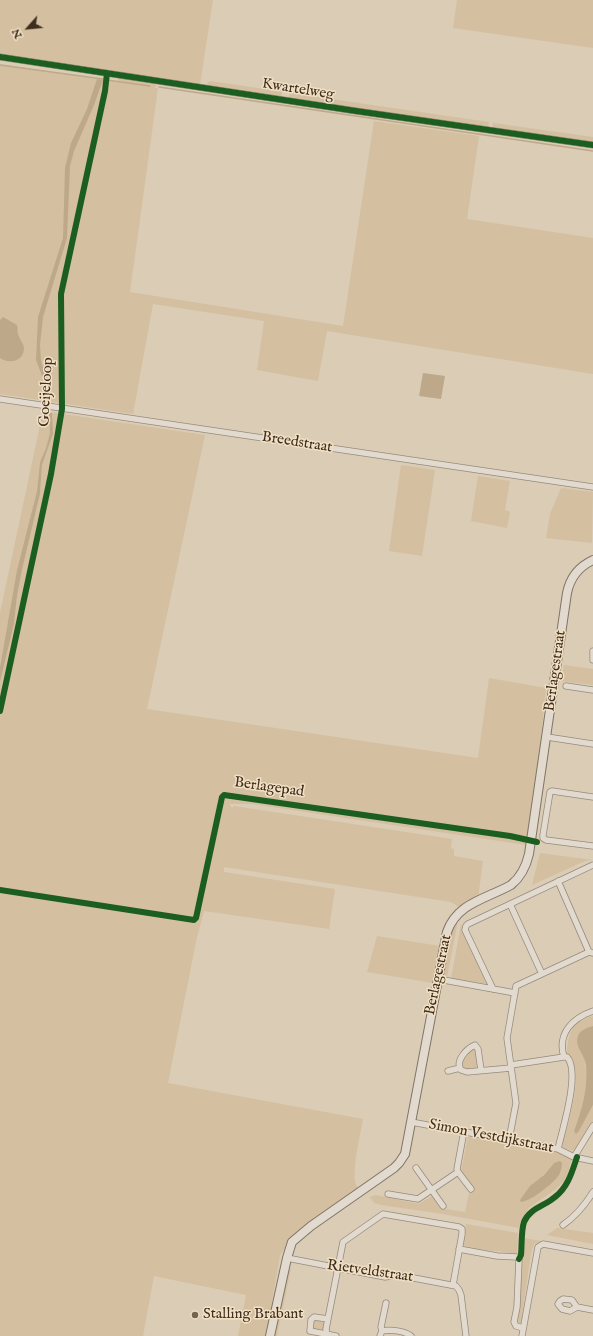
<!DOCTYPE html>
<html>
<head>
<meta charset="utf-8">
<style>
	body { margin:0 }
	#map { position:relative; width:593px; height:1336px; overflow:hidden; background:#dbccb5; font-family:"IM FELL English",serif }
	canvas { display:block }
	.north { position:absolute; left:8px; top:8px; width:40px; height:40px; -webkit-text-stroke:3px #f2e0c4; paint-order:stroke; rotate:243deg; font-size:11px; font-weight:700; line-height:16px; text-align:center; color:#3e2e1e }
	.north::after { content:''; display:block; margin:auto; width:14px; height:18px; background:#3e2e1e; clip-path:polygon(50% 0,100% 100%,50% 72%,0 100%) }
</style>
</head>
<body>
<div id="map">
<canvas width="593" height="1336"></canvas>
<div class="north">N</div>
</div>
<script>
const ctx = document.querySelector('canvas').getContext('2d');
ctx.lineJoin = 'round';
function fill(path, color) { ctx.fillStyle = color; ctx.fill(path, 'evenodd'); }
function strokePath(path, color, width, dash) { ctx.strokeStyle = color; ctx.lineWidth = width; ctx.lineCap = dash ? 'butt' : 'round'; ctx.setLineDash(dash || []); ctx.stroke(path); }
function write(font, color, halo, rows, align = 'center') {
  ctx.font = font + ' "IM FELL English",serif'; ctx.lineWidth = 3; ctx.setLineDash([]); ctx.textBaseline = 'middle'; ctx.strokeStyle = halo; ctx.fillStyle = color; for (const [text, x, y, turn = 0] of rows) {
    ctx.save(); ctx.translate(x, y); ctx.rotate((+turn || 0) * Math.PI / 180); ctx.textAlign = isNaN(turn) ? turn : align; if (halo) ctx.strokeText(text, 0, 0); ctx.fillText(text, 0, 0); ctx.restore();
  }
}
const green = new Path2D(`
	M0,0h213l-13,85 -41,-6 -4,9h3l-28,204 213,34 31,-205 105,15 -12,83 126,19v136l-266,-43 -9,50 -61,-11 7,-49 -111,-17 -20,110 -133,-20v-330l118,18 2,-8 -120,-18z
	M457,0h136v48l-140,-20z
	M210,81l68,10 4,1v6l-76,-12 2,-4z
	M290,93l199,29 -1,7 -199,-30z
	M493,123l100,14v7l-101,-15z
	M43,411l162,24 -58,274 331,49 11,-80 57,10 -8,79 -12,78 -274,-41h-23l3,4 2,-2 218,33 -1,9 3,1v7l29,5 -5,37 -19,9 -8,-5 -227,-35v5l111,17 -6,40 -125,-18 -7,26 -29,146 195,36c-2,13 -12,54 -7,65 1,2 2,4 4,5l-66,48 -14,18 -14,81h-28l8,-41 -92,-19 -11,60h-143v-654l14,-58 3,-28 5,-26 18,-76 2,-29 11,-31 -4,-20 1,19 -4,15 -6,14 -3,29 -20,79 -17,97v-54z
	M401,465l34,5 -13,86 -33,-5z
	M478,476l32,5 -5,29 5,2 -3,16 -36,-7z
	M561,488l32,4 -1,51 -46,-5 4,-24z
	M564,665l29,4v16l-32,-4z
	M540,853l52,7 -7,1 -53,24z
	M458,919l-1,7 -10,51 -3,-3v-3c3,-16 2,-40 14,-52z
	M461,924l3,6 24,54 -37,-5z
	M377,936l63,10 -7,37 -66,-11z
	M593,1016v10l-4,1 -11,9c-1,12 6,16 7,26 4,23 -3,48 -11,69h5l14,-26v16l-18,31 -12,-5c-2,-9 4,-18 6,-27 4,-17 14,-53 -2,-66 1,-21 4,-32 26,-38z
	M474,1048l2,2 1,17c-4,4 -9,3 -14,1 -3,-9 4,-14 11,-20z
	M468,1137l82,13 22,8 -4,15 -4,8 -8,8 -27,19 -6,9 -4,11 -76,-14 -62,-9 -7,-2 -4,-6 6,-2 43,9 13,-8 8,12 25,4 4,-19 6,-4 -14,-18zM554,1163l-19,33 4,-16z
	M466,1224l52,9 -1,22c-17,-6 -37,-3 -54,-10z
	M557,1228l36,5v11l-46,-9z
	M524,1238l17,3 -7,3 -3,9 -10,70 -1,1 -2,-2z
	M291,1269l-14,67h-5l16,-66z
	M313,1320l12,2 -1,10 -12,-3z`);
const water = new Path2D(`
	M97,79l6,1 -9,25 -20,46 -4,15 -3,72 -24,79 -3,28 1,16 7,22 1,13 -2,2 -1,-1 -2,-16 -8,-21 2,-43 25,-79 2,-70 6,-25 16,-34z
	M3,317l14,8c1,3 0,6 1,9 1,5 6,9 6,15 -1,13 -15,15 -24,9v-38z
	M423,373l22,3 -4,23 -22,-3z
	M51,413h1l1,21 -11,31 -2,29 -18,76 -5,26 -3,28 -14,58v-15l17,-97 20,-79 3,-29 6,-14 4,-15 -1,-19z
	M593,1026v79l-14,26 -3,3 -2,-3c8,-21 14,-43 12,-66 -1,-10 -12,-19 -8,-29 2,-6 10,-9 15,-10z
	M560,1161l2,2c0,3 -1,7 -2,10 -3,8 -30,29 -39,29l-1,-2 10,-14 14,-11 10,-12z`);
const stream = new Path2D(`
	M0,65l103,14
	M107,80l43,6
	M159,87l434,64`);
const street = new Path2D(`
	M0,57l356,54 237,34
	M0,399l593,88
	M593,651v9
	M566,686l27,4
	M547,737l46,7
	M593,797l-41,-6 -2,1 -7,43v3l3,2 47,6
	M558,881l31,71
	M510,904l32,70
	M438,979l77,14
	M493,989l-28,-59 1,-4 2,-2 125,-59
	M511,1065l53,-8
	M481,1070l-3,-21 -3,-4c-9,4 -20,16 -14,25l6,2 44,-4
	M448,1071l12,-3
	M411,1122l147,27 16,8 19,4
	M509,1140l7,-37 -9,-65 9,-52 73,-34 4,1
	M558,1149c4,-19 23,-77 9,-92h-3c-7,-23 8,-39 29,-46
	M574,1157l19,-31
	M416,1168l27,38
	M458,1172l13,17
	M388,1194l30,5 40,-27 -1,-3 7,-38
	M563,1225c13,-9 22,-20 30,-33
	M459,1249l38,7 20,1 2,2 -2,48 -3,15 2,4 7,2
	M287,1258l98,19 13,-2 58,11 3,4 2,5 5,41
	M577,1307l-7,4 -8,-2 -4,-5 2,-3 3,-2 9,1 5,7 16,3
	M328,1319l-14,-2 -3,3 -1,11 26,5
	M382,1331l-1,-4 5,-24
	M327,1336l-1,-7 17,-87 40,-28 76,13 3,2v5l-9,51
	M380,1336l2,-5c8,-2 23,0 29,5
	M522,1336l16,-89 5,-3 50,9`);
const secondary = new Path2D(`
	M270,1336l17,-78 5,-16 19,-16 83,-58 5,-5 6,-9 42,-222c10,-29 39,-33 64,-47 10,-8 15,-18 18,-31l38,-261c3,-15 11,-26 26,-33`);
const cycleway = new Path2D(`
	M0,57l356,54 237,34
	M0,711l51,-237 11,-65 -1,-115 44,-203 2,-18
	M0,890l194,30 2,-2 26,-121 2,-2 286,41 27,6
	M519,1259l2,-4c1,-10 0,-24 3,-33 6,-14 21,-16 31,-25 13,-10 17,-25 22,-40`);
const markers = [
	[195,1315,4,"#756553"]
];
const streetNames = [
	["Kwartelweg",298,90,9],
	["Goeijeloop",47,392,-87],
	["Breedstraat",297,443,9],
	["Berlagestraat",556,671,-82],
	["Berlagepad",269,788,8],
	["Berlagestraat",439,975,-78],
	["Simon Vestdijkstraat",491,1137,11],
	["Rietveldstraat",370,1272,8]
];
const poiNames = [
	["Stalling Brabant",203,1315]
];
fill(green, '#d4bfa0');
fill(water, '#bda88a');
strokePath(stream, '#bda88a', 1.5);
strokePath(street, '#958b7c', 7);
strokePath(secondary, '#7f7567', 10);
strokePath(street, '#e2dace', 5.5);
strokePath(secondary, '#e2dace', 8);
strokePath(cycleway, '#1b5e20', 6);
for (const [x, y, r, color] of markers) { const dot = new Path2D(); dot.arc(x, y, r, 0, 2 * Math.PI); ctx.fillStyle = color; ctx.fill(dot); strokePath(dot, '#f2e0c4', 1.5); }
write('15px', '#3e2e1e', '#f2e0c4', streetNames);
write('15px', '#3e2e1e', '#f2e0c4', poiNames, 'left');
</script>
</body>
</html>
